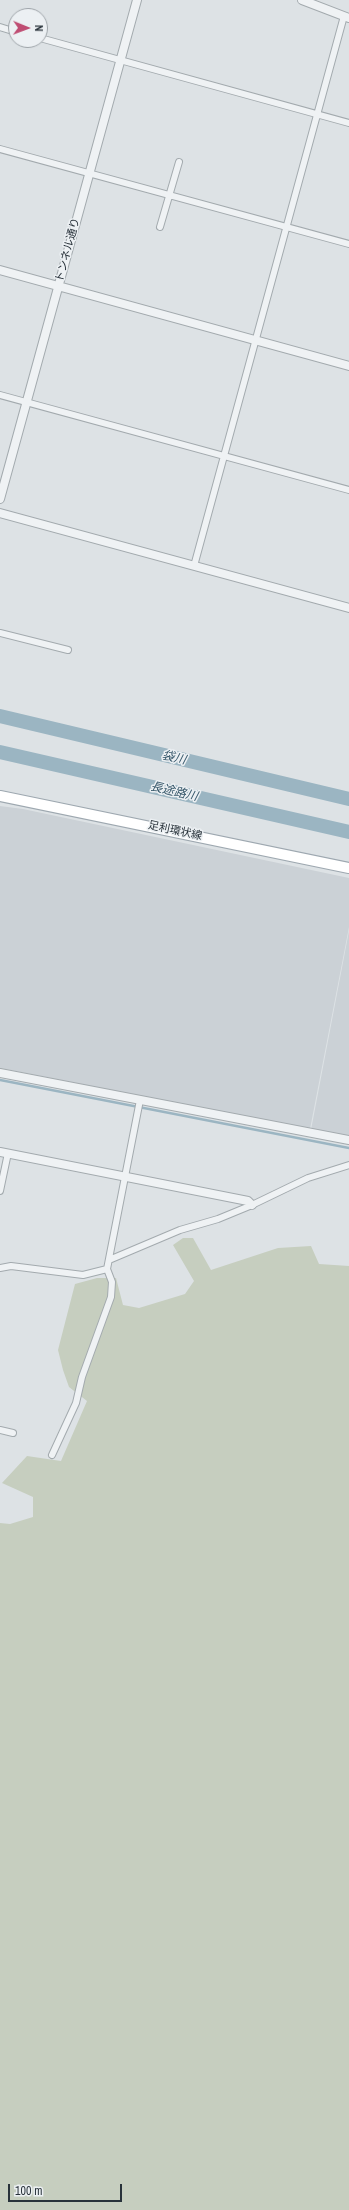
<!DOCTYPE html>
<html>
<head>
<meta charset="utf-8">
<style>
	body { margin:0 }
	#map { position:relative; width:349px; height:2210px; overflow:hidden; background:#dde2e5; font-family:"Archivo Narrow",sans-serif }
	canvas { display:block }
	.north { position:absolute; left:8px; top:8px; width:40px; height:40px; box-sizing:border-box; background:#ecf0f3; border:1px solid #9ea4a9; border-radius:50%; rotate:91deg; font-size:11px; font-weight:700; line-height:16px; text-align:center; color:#28323a }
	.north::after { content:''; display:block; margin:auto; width:14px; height:18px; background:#bf4d73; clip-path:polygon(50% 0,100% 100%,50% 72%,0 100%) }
	.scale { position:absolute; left:8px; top:2184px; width:114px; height:18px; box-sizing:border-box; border:2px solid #28323a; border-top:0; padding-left:5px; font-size:12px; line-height:14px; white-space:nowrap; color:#28323a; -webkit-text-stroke:3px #ecf0f3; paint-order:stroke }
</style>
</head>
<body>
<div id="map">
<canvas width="349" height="2210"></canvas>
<div class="north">N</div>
<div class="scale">100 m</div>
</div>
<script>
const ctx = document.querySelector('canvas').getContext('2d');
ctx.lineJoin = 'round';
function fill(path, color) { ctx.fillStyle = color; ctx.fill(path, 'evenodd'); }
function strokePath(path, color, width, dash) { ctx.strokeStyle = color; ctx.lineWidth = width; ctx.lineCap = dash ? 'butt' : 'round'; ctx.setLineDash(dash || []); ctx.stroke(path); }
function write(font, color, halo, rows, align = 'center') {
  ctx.font = font + ' "Archivo Narrow","Noto Sans JP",sans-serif'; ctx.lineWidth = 3; ctx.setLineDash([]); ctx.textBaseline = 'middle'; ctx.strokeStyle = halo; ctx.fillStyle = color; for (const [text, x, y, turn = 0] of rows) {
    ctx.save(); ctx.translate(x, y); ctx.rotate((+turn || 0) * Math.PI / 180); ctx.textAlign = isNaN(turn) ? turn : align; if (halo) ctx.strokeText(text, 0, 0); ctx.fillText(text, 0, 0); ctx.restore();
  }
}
const built = new Path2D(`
	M0,806l23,3 326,69v49l-39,202 -310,-61z
	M349,931v205l-38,-6z`);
const green = new Path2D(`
	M183,1238h10l18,32 67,-22 33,-2 8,18 30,2v944h-349v-687l10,1 23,-7v-20l-31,-14 25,-27 34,5 26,-60 -18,-14 -6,-17 -5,-20 17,-66 22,-6h19l7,27 16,3 46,-14 9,-13 -21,-36z`);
const stream = new Path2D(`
	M0,1080l349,68`);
const river = new Path2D(`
	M0,716l349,83
	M0,752l349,80`);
const minor = new Path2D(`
	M0,27l16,5
	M40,38l309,85
	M0,149l349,95
	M160,227l19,-65
	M0,395l349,95
	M194,566l150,-550
	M0,633l68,17
	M0,1191l8,-38
	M109,1260l71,-30 38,-11 34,-14 56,-27 41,-13
	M0,1268l11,-2 72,9 24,-6
	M0,1430l13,3
	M52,1455l24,-52 6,-26 29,-80 1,-15 -5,-13 33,-169`);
const tertiary = new Path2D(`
	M302,0l47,18
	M0,270l349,96
	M0,499l137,-499
	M0,513l349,95
	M0,1073l349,67
	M0,1152l248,49 4,4`);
const primary = new Path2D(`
	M0,796l349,72`);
const streetNames = [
	["トンネル通り",68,250,-75],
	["足利環状線",175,831,12]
];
const waterNames = [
	["袋川",174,758,13],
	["長途路川",174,792,13]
];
fill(built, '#cbd1d6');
fill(green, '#c6cebf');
strokePath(stream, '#9bb5c2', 2.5);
strokePath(river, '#9bb5c2', 14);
strokePath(minor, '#a3aaae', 8);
strokePath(tertiary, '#a3aaae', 10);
strokePath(primary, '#9ea8b0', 12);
strokePath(minor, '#eff2f4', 6);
strokePath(tertiary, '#eff2f4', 8);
strokePath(primary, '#fff', 10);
write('11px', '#28323a', '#ecf0f3', streetNames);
write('italic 12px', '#36576a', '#ecf0f3', waterNames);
</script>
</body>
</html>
